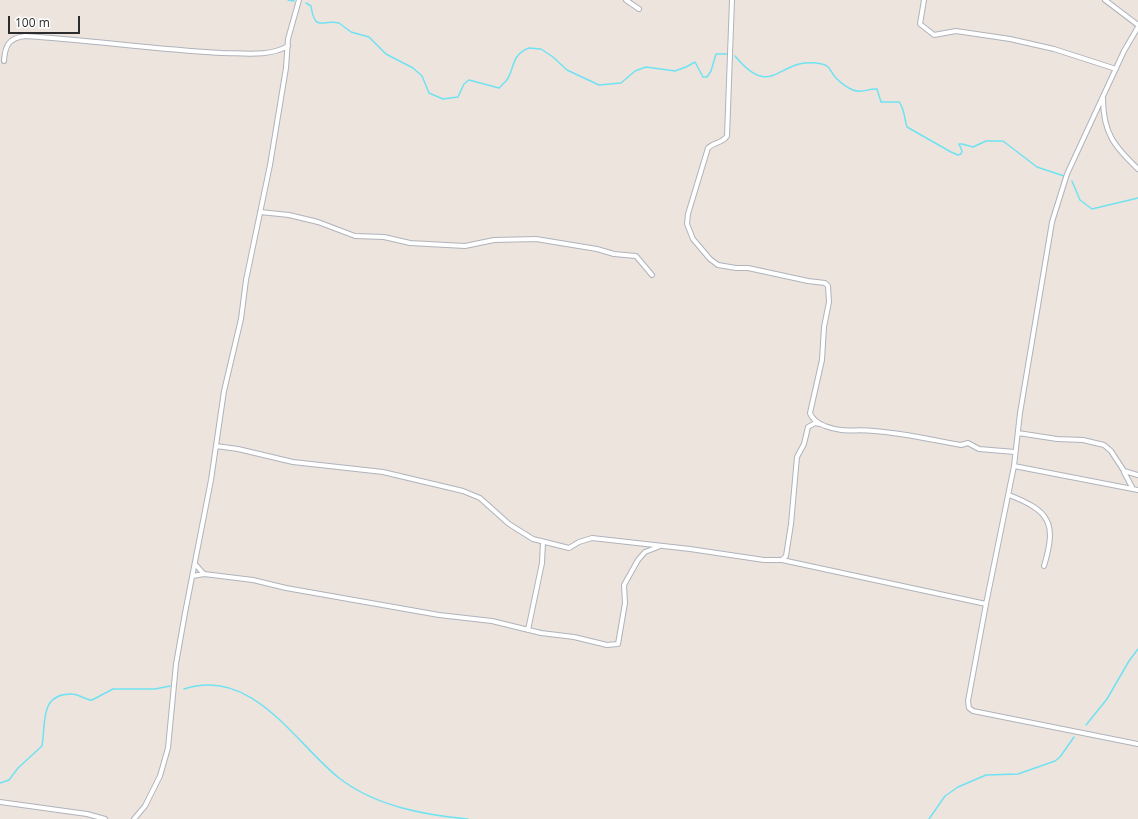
<!DOCTYPE html>
<html>
<head>
<meta charset="utf-8">
<style>
	body { margin:0 }
	#map { position:relative; width:1138px; height:819px; overflow:hidden; background:#eee4de; font-family:"Open Sans",sans-serif }
	canvas { display:block }
	.scale { position:absolute; left:8px; top:16px; width:72px; height:18px; box-sizing:border-box; border:2px solid #2c2c2c; border-top:0; padding-left:5px; font-size:12px; line-height:14px; white-space:nowrap; color:#2c2c2c; -webkit-text-stroke:3px #fff; paint-order:stroke }
</style>
</head>
<body>
<div id="map">
<canvas width="1138" height="819"></canvas>
<div class="scale">100 m</div>
</div>
<script>
const ctx = document.querySelector('canvas').getContext('2d');
ctx.lineJoin = 'round';
function strokePath(path, color, width, dash) { ctx.strokeStyle = color; ctx.lineWidth = width; ctx.lineCap = dash ? 'butt' : 'round'; ctx.setLineDash(dash || []); ctx.stroke(path); }
const stream = new Path2D(`
	M288,0l6,1
	M306,3l5,3c4,27 11,13 28,17l12,9 18,5 17,17 27,14 9,8 7,17 14,6 15,-2 6,-13 5,-4 30,8c2,-2 5,-5 7,-7 9,-11 4,-26 23,-33l12,1 12,8 14,13 32,15 22,-2 14,-12 11,-4 29,4 11,-4 9,-5 8,15h4l4,-6 5,-17h12
	M735,56c39,47 43,-2 87,8 9,2 8,8 14,14 4,4 12,10 17,12 9,4 16,-2 24,-1l4,13h18c6,7 5,17 8,25l44,25 7,3 3,-1 1,-3 -3,-7h3l11,3 13,-6h17l34,26 27,9
	M1072,181l8,19 12,9 46,-11
	M184,689c69,-22 110,53 155,89 36,28 85,37 129,41
	M1086,725l21,-26 22,-38 9,-12
	M0,783l9,-3 9,-12 24,-22c4,-22 -3,-53 30,-52 7,0 13,6 20,6l21,-11h42l15,-3
	M929,819l16,-23 13,-9 28,-12 32,-1 37,-13 5,-4 14,-20`);
const minor = new Path2D(`
	M626,0l13,9
	M732,0l-5,136c-4,7 -13,6 -19,12l-20,66 -1,10 6,15 17,20 8,6 18,3h12l60,13 17,2 3,3 1,16 -5,25 -2,33 -12,53c2,6 9,11 15,13 18,7 31,3 49,5 29,2 58,9 87,14l7,-2 11,6 36,3
	M924,0l-4,24 14,11 22,-4 54,8 44,10 62,20
	M1105,0l33,25
	M1138,27l-14,24 -57,123 -15,48 -32,191 -6,53 -28,138 -18,97 1,7 4,3 165,33
	M4,61c1,-16 5,-23 21,-25 66,4 131,14 197,17 21,0 47,4 66,-7
	M1103,98c0,35 11,48 35,71
	M260,212l29,3 29,7 37,14 29,1 26,6 55,3 29,-6 42,-1 61,10 17,5 22,2 16,19
	M1018,433l39,6 26,1 21,5 7,6 13,20 14,4
	M216,446l22,3 55,13 90,10 80,19 17,7 29,26 24,15 36,9 10,-6 13,-4 98,11 74,11h18l4,-4 5,-32 6,-67 7,-13 4,-17 7,-4 5,1
	M1014,466l124,24
	M1124,472l9,17
	M1009,495c41,16 48,28 35,71
	M782,560l204,44
	M195,564l9,10
	M193,576l11,-2 49,6 33,8 153,27 53,6 49,12 33,4 33,8 11,-1 7,-41 -1,-18 14,-25 7,-8 13,-5
	M528,630l14,-67 1,-21
	M0,802l87,12 18,5
	M134,819l11,-13 15,-30 8,-28 8,-84 9,-51 26,-133 13,-89 17,-72 5,-39 24,-115 16,-97 2,-29 11,-39`);
strokePath(stream, '#6fe2f1', 1.5);
strokePath(minor, '#aeb3bc', 6);
strokePath(minor, '#fff', 4);
</script>
</body>
</html>
